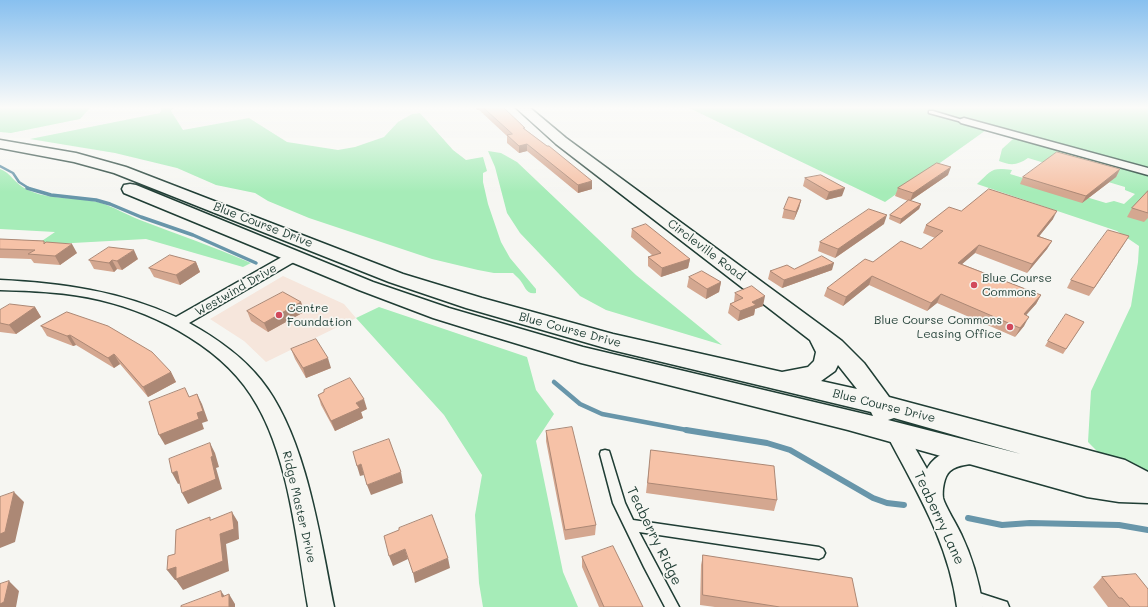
<!DOCTYPE html>
<html>
<head>
<meta charset="utf-8">
<style>
	body { margin:0 }
	canvas { display:block; background:#f6f6f2 }
</style>
</head>
<body>
<canvas width="1148" height="607"></canvas>
<script>
const ctx = document.querySelector('canvas').getContext('2d');
ctx.lineJoin = 'round';
function fill(path, color) { ctx.fillStyle = color; ctx.fill(path, 'evenodd'); }
function strokePath(path, color, width, dash) { ctx.strokeStyle = color; ctx.lineWidth = width; ctx.lineCap = dash ? 'butt' : 'round'; ctx.setLineDash(dash || []); ctx.stroke(path); }
function write(font, color, halo, rows, align = 'center') {
  ctx.font = font + ' Mali,sans-serif'; ctx.lineWidth = 3.5; ctx.setLineDash([]); ctx.textBaseline = 'middle'; ctx.strokeStyle = halo; ctx.fillStyle = color; for (const [text, x, y, turn = 0] of rows) {
    ctx.save(); ctx.translate(x, y); ctx.rotate((+turn || 0) * Math.PI / 180); ctx.textAlign = isNaN(turn) ? turn : align; if (halo) ctx.strokeText(text, 0, 0); ctx.fillText(text, 0, 0); ctx.restore();
  }
}
const built = new Path2D(`
	M283,276l61,28 12,14 -90,44 -22,-21 -34,-22z`);
const green = new Path2D(`
	M0,107h91l-11,12 -69,14 -11,-1z
	M162,107h12l-3,4 12,19 66,-12 38,24 51,8 17,-3 29,-10 14,-15 14,-8 8,-1 33,37 13,10 17,-3 4,14 -4,2v9l5,22 13,38 9,16 26,31v4c-10,2 -11,-7 -16,-13 -2,-2 -5,-5 -7,-7h-19l-16,-3 -46,-11 -123,-41 -41,-17 -13,-8 -39,-8 -39,-17 -62,-15 -85,-14 130,-26z
	M687,107h461v65l-159,-44 -104,74z
	M1013,139l11,1 124,34v297l-46,-15 -14,-14 3,-51 40,-85 7,-44 1,-16 -22,-15 -140,-47c15,-14 14,-17 35,-14l-2,4 96,29 8,-2 10,3 11,-10 -10,-4v-3l-97,-29c-10,7 -17,8 -29,3l3,-12z
	M488,151l13,2 16,9 119,113 86,70 -116,-35 -26,-14 -60,-63 -13,-20 -12,-46z
	M0,169c11,4 15,15 26,20 23,12 51,7 75,14 13,4 26,12 39,17 37,14 74,27 111,43l-8,4 -97,-28 -110,6 19,-13 -55,-3z
	M379,307l148,50 9,33 18,24 -18,27 27,131 15,35h-95l-4,-24 -4,-68 7,-40 -38,-60 -88,-97z`);
const streamFar3 = new Path2D(`
	M0,166l13,7 6,9 11,7`);
const streamFar2 = new Path2D(`
	M27,188l24,7 45,5 14,4 31,13 52,18 63,28`);
const streamFar1 = new Path2D(`
	M554,382l26,22 22,10 90,17`);
const stream = new Path2D(`
	M686,430l81,13 23,7 83,48 14,5 17,2
	M968,518l34,7 28,-2 89,2 29,5`);
const lane = new Path2D(`
	M929,111h4l33,10 -4,1 -33,-9z
	M605,450l4,1 1,3 15,49 8,17 186,27 4,2 2,4 -2,4 -4,2 -180,-27 40,75h-14l-21,-40 -31,-64 -13,-49 1,-3z
	M973,591l34,11 2,5h-26l-15,-6 -1,-4 1,-4z`);
const street = new Path2D(`
	M964,118l184,50v7l-187,-52 -2,-2 2,-2z
	M294,252l5,1 2,3 -2,3 -110,64c27,15 53,33 72,57 45,56 59,157 73,227h-26c-11,-63 -19,-147 -51,-202 -30,-55 -98,-91 -157,-105 -33,-8 -67,-9 -100,-10v-10c62,3 120,11 176,37l113,-64z
	M896,425l7,2 24,42c9,-18 36,-25 54,-19l4,6 -4,6c-10,3 -23,2 -31,9 -6,5 -8,19 -7,27 2,8 14,27 18,36 11,23 18,47 22,73h-26c-8,-64 -42,-118 -71,-174l3,-6z`);
const secondary = new Path2D(`
	M515,107h14l37,31 260,191 16,12 22,22 25,34 236,63 23,12v31l-29,-1 -32,-5 -239,-67 -267,-67 -103,-31 -45,-14 -74,-28 -235,-97 -2,-4 2,-4 6,-1 6,1 237,97 76,26 134,39 290,69 -2,-4 -259,-62 -146,-42 -77,-26 -275,-109 -40,-11 -74,-14v-8l76,13 50,14 277,107 79,24 131,36 169,38 26,-5 6,-6 2,-9 -6,-12 -254,-196zM838,365l19,24 -36,-8 14,-10zM894,418l127,36 -133,-34z`);
const wall = new Path2D(`
	M475,107h28l23,23 66,51v8l-14,4 -51,-42 -8,2 -12,-10v-7l-28,-26h-2z
	M1120,169l-4,8 -34,26 -62,-19 3,-7z
	M948,175l-38,26 11,3 -2,5 -19,15 -11,-5 1,-4 18,-14 -13,-5 3,-8z
	M805,178l37,18 -16,4 -23,-14z
	M1148,191v27l-4,4 -17,-5 5,-9z
	M801,200l-2,8 -5,12 -12,-2 2,-9z
	M961,211l92,8 -14,17 13,5 -5,8 -20,24 -52,-20 -13,11 79,31 -5,9 -10,11 -2,11 -9,11 -78,-34 -10,8 -58,-26 -26,21 -19,-10 3,-8 46,-26 48,-13 14,-11 -12,-5 3,-8z
	M884,224l-49,34 -17,-7 2,-9z
	M632,229l58,30 -2,9 -27,9 -13,-11v-9l4,-2 -21,-18z
	M0,239l44,2 1,2 32,10 -17,12 -26,-2 -3,-4 -31,-1z
	M1124,244l-35,52 -22,-8 4,-8z
	M138,259l-16,11 -5,-1 -3,3 -20,-3 -5,-9z
	M196,262l4,10 -20,13 -26,-8 -5,-9z
	M794,269l38,1 -50,18 -14,-9 2,-8z
	M689,277l32,5 -2,10 -13,7 -19,-12z
	M735,293l28,13 -8,3 -1,6 -16,6 -10,-8 2,-9 4,-2z
	M301,302l3,10 -36,20 -17,-11 -4,-10z
	M35,307l6,10 -25,17 -16,-2v-22z
	M67,312l104,60 5,10 -28,15 -28,-33 -6,4 -38,-23 -3,1 -26,-10 -6,-10z
	M1084,322l-21,32 -18,-8 3,-5z
	M291,349l40,19 -25,10 -11,-19z
	M318,395l49,14 -6,3 2,6 -28,13 -14,-26z
	M546,431l50,94 -1,10 -30,5 -19,-99z
	M651,450l126,50 -3,11 -128,-18z
	M703,555l155,52h-143l-15,-2 1,-40z
	M582,557l61,50h-44l-17,-40z
	M1102,577l46,30h-40l-15,-20z`);
const shadedWall = new Path2D(`
	M477,107h2v3h-2z
	M527,144v7l-8,2v-7z
	M951,167l-3,8 -38,26 3,-8z
	M1120,169l-4,8 -34,26 4,-7z
	M592,181v8l-14,4v-8z
	M845,188l-3,8 -16,4 3,-8z
	M801,200l-2,8 -5,12 2,-8z
	M921,204l-2,5 -19,15 1,-5z
	M1057,211l-4,8 -20,25 4,-8z
	M887,215l-3,9 -49,34 3,-9z
	M1129,236l-5,8 -35,52 5,-8z
	M1052,241l-5,8 -20,24 5,-9z
	M72,244l5,9 -17,12 -5,-9z
	M979,245l-4,8 -21,18 4,-8z
	M134,250l4,9 -16,11 -5,-9z
	M690,259l-2,9 -27,9 1,-9z
	M112,260l5,9 -3,3 -5,-9z
	M196,262l4,10 -20,13 -4,-10z
	M834,263l-2,7 -50,18 2,-8z
	M872,276l-3,9 -26,21 3,-9z
	M721,282l-2,10 -13,7 1,-10z
	M941,294l-4,9 -10,8 4,-8z
	M1041,295l-5,9 -17,19 5,-9z
	M765,296l-2,10 -8,3 -1,6 -16,6 2,-10 12,-9z
	M301,302l3,10 -36,20 -4,-9z
	M35,307l6,10 -25,17 -7,-9z
	M1029,317l-5,9 -9,11 5,-9z
	M70,335l6,10 -3,1 -6,-10z
	M114,354l6,10 -6,4 -6,-10z
	M328,358l3,10 -25,10 -3,-10z
	M171,372l5,10 -28,15 -5,-10z
	M197,394l5,10 6,17 -6,2 2,6 -39,16 -6,-10 38,-22z
	M364,399l3,10 -6,3 2,6 -28,13 -4,-10 25,-18z
	M210,443l5,10 4,14 -3,1 6,21 -34,15 -6,-11 29,-36z
	M361,464l3,11 -4,1 -3,-10z
	M177,471l6,11 -5,2 -6,-11z
	M401,472l2,11 -32,12 -4,-10z
	M14,492l10,10 -9,40 -15,6v-14z
	M232,512l6,10 1,17 -13,5 3,27 -46,19 -7,-10h-1l-8,-10 53,-36z
	M405,549l3,10 -15,7 -4,-10z
	M448,558l2,10 -35,15 -2,-10z
	M9,581l10,10 -3,16h-16v-3z
	M221,591l7,10 -6,-4z
	M229,594l6,10v3h-6z`);
const building = new Path2D(`
	M483,107h20l22,21h-2l24,18h2l43,35 -14,4 -51,-41 -8,2 -12,-11 5,-1z
	M1057,152l63,17 -34,27 -63,-19z
	M937,163l14,4 -38,26 -15,-5z
	M821,175l24,13 -16,4 -24,-14z
	M989,189l68,22 -20,25 15,5 -20,23 -53,-19 -21,18 83,32 -17,19 5,3 -9,11 -79,-34 -10,9 -59,-27 -26,21 -19,-9 38,-29 8,3 28,-21 20,8 22,-18 -17,-6 23,-18 12,4z
	M1148,191v22l-16,-5z
	M789,197l12,3 -5,12 -12,-3z
	M909,200l12,4 -20,15 -11,-4z
	M869,209l18,6 -49,34 -18,-7z
	M646,224l44,35 -28,9 -14,-11 13,-4 -29,-24z
	M1108,230l21,6 -35,52 -23,-8z
	M0,239l44,2v3l2,-2 26,2 -17,12 -27,-2 7,-4 -35,-1z
	M109,247l25,3 -17,11 -5,-1 -3,3 -20,-3z
	M170,255l26,7 -20,13 -27,-7z
	M822,256l12,7 -50,17 -14,-9 17,-6 7,4z
	M702,271l19,11 -14,7 -18,-12z
	M752,286l13,10 -13,6 4,3 -16,6 -10,-7 13,-6 -8,-5z
	M283,292l18,10 -37,21 -17,-12z
	M10,304l25,3 -26,18 -9,-2v-13z
	M67,312l41,14 44,26 19,20 -28,15 -29,-33 -6,4 -38,-23 -3,1 -26,-10z
	M1066,314l18,8 -18,27 -18,-8z
	M316,339l12,19 -25,10 -12,-19z
	M350,378l14,21 -8,4 4,5 -29,13 -13,-26 6,-3v-2z
	M185,388l4,9 8,-3 6,17 -6,2 2,6 -40,16 -10,-33z
	M572,427l24,98 -31,5 -19,-99z
	M389,439l12,33 -34,13 -6,-21 -4,2 -4,-14z
	M210,443l3,13 -2,1 5,22 -34,14 -5,-22 -5,2 -3,-14z
	M651,450l123,16 3,34 -129,-17z
	M14,492l-9,40 -5,2v-37z
	M232,512l2,17 -14,5 3,27 -47,18v-12l-9,3 1,-14 7,-2 1,-24 34,-13v3z
	M432,515l16,43 -35,15 -8,-24 -16,7 -5,-20 15,-6v-2z
	M613,546l30,61h-39l-22,-50z
	M703,555l149,23 6,29h-78l-77,-12z
	M1136,574l12,15v18h-18l-8,-9h-3l-17,-21z
	M9,581l-5,21 -4,2v-20z
	M221,591l1,6 7,-3v13h-48v-1z`);
const markers = [
	[974,285,4,"#d1495b"],
	[279,315,4,"#d1495b"],
	[1010,327,4,"#d1495b"]
];
const streetNames = [
	["Blue Course Drive",263,225,21],
	["Circleville Road",706,250,37],
	["Westwind Drive",236,290,-30],
	["Blue Course Drive",570,330,15],
	["Blue Course Drive",884,406,14],
	["Ridge Master Drive",299,507,77]
];
const poiNames = [
	["Blue Course",982,278],
	["Commons",982,292],
	["Centre",287,308],
	["Foundation",287,322],
	["Blue Course Commons",1002,320,"right"],
	["Leasing Office",1002,334,"right"]
];
const nearStreetnames = [
	["Teaberry Lane",939,518,65],
	["Teaberry Ridge",654,536,64]
];
fill(built, '#f6e6dc');
fill(green, '#a6ecb8');
strokePath(streamFar3, '#6896aa', 2.5);
strokePath(streamFar2, '#6896aa', 3.5);
strokePath(streamFar1, '#6896aa', 4.5);
strokePath(stream, '#6896aa', 6);
strokePath(lane, '#1f3d34', 3);
strokePath(street, '#1f3d34', 3);
strokePath(secondary, '#1f3d34', 3);
fill(lane, '#f6f6f2');
fill(street, '#f6f6f2');
fill(secondary, '#f6f6f2');
fill(wall, '#d4a790');
fill(shadedWall, '#ac8875');
fill(building, '#f6c2a7');
strokePath(building, '#ac8875', 1);
const sky = ctx.createLinearGradient(0, 0, 0, 192);
sky.addColorStop(0, '#88c0ef');
sky.addColorStop(0.56, '#fbfbf9');
sky.addColorStop(1, '#fbfbf900');
ctx.fillStyle = sky;
ctx.fillRect(0, 0, 1148, 192);
for (const [x, y, r, color] of markers) { const dot = new Path2D(); dot.arc(x, y, r, 0, 2 * Math.PI); ctx.fillStyle = color; ctx.fill(dot); strokePath(dot, '#f6f6f2', 1.5); }
write('12px', '#1f3d34', '#f6f6f2', streetNames);
write('12px', '#1f3d34', '#f6f6f2', poiNames, 'left');
write('14px', '#1f3d34', '#f6f6f2', nearStreetnames);
</script>
</body>
</html>
